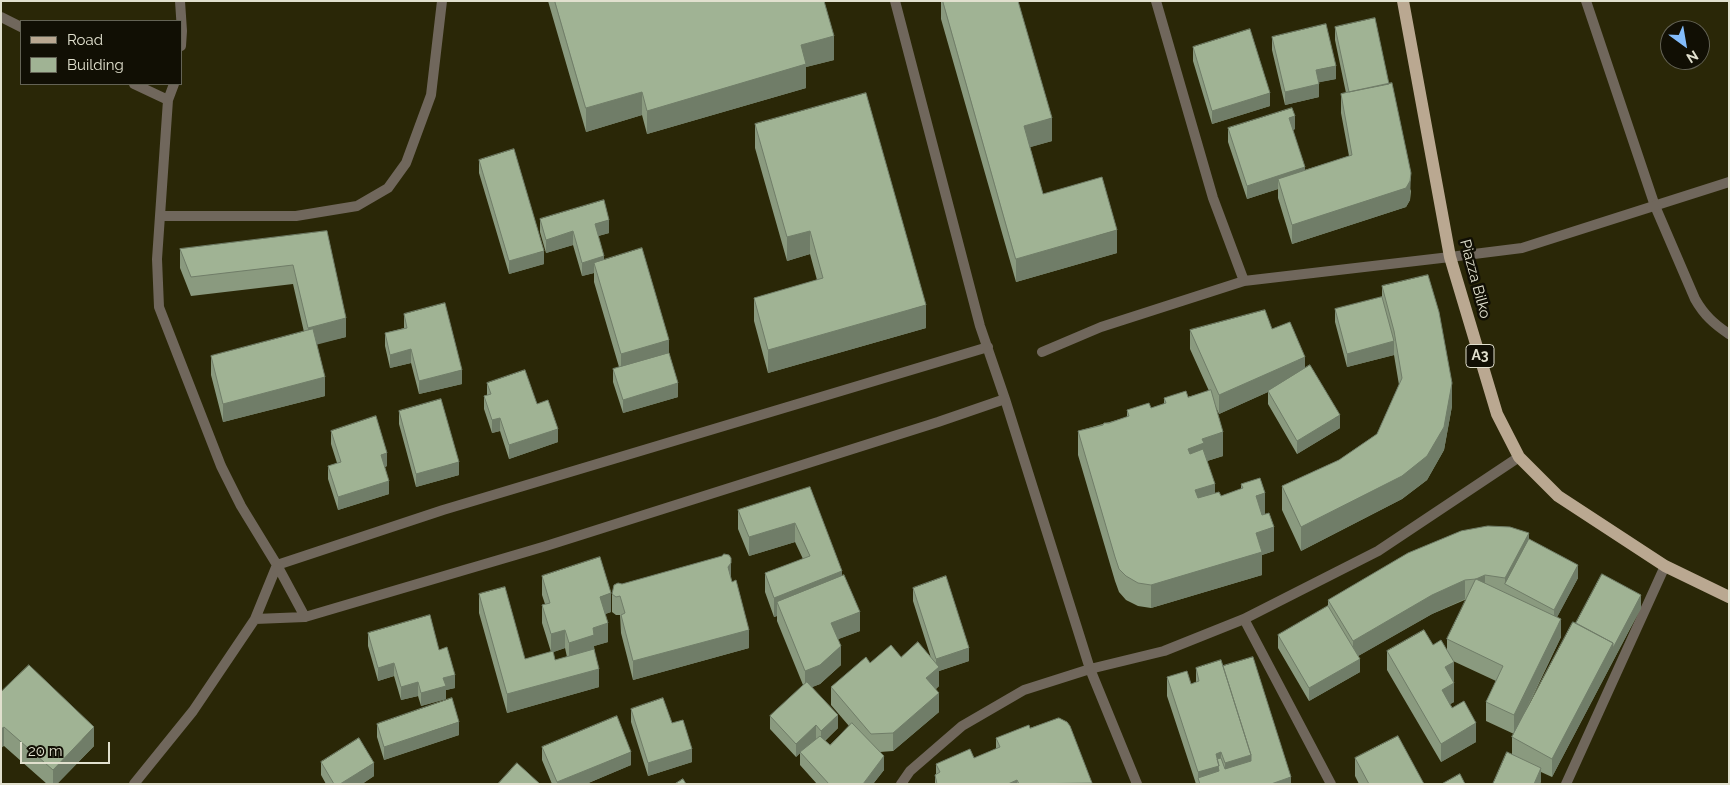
<!DOCTYPE html>
<html>
<head>
<meta charset="utf-8">
<style>
	body { margin:0 }
	#map { position:relative; width:1730px; height:785px; overflow:hidden; background:#2a2707; font-family:Raleway,sans-serif }
	canvas { display:block }
	.frame { position:absolute; inset:0; border:2px solid #e1e0ce; pointer-events:none }
	.legend { position:absolute; left:20px; top:20px; width:162px; height:65px; box-sizing:border-box; background:#110f04; border:1px solid #646355; margin:0; padding:6px 9px; list-style:none; font-size:15px; color:#e1e0ce }
	.legend li { display:flex; align-items:center; gap:10px; height:25px }
	.legend b { width:25px; border:1px solid #646355 }
	.north { position:absolute; left:1660px; top:20px; width:50px; height:50px; box-sizing:border-box; background:#110f04; border:1px solid #646355; border-radius:50%; rotate:148deg; font-size:14px; font-weight:700; line-height:20px; text-align:center; color:#e1e0ce }
	.north::after { content:''; display:block; margin:auto; width:18px; height:22px; background:#83bcfb; clip-path:polygon(50% 0,100% 100%,50% 72%,0 100%) }
	.scale { position:absolute; left:20px; top:742px; width:90px; height:22px; box-sizing:border-box; border:2px solid #e1e0ce; border-top:0; padding-left:6px; font-size:15px; line-height:18px; white-space:nowrap; color:#e1e0ce; -webkit-text-stroke:4px #110f04; paint-order:stroke }
</style>
</head>
<body>
<div id="map">
<canvas width="1730" height="785"></canvas>
<div class="frame"></div>
<ul class="legend">
<li><b style="height:6px;background:#baa891"></b>Road</li>
<li><b style="height:14px;background:#a0b394"></b>Building</li>
</ul>
<div class="north">N</div>
<div class="scale">20 m</div>
</div>
<script>
const ctx = document.querySelector('canvas').getContext('2d');
ctx.lineJoin = 'round';
function strokePath(path, color, width, dash) { ctx.strokeStyle = color; ctx.lineWidth = width; ctx.lineCap = dash ? 'butt' : 'round'; ctx.setLineDash(dash || []); ctx.stroke(path); }
function fill(path, color) { ctx.fillStyle = color; ctx.fill(path, 'evenodd'); }
function write(font, color, halo, rows, align = 'center') {
  ctx.font = font + ' Raleway,sans-serif'; ctx.lineWidth = 5; ctx.setLineDash([]); ctx.textBaseline = 'middle'; ctx.strokeStyle = halo; ctx.fillStyle = color; for (const [text, x, y, turn = 0] of rows) {
    ctx.save(); ctx.translate(x, y); ctx.rotate((+turn || 0) * Math.PI / 180); ctx.textAlign = isNaN(turn) ? turn : align; if (halo) ctx.strokeText(text, 0, 0); ctx.fillText(text, 0, 0); ctx.restore();
  }
}
const minor = new Path2D(`
	M180,1l2,30 -1,15
	M895,1l85,325 25,73 85,270 47,115
	M1156,1l57,197 31,83
	M1586,1l69,205 40,93c9,16 19,25 34,35
	M1,17l20,10
	M134,84l34,16 -11,159 2,48 62,159 20,40 36,59 28,52
	M168,100l6,-16
	M161,216h135l61,-10 31,-18 18,-25 25,-68 11,-94
	M1042,352l59,-25 143,-46 206,-24
	M255,619l50,-2 241,-71 392,-124 67,-23
	M1244,619l87,165
	M134,784l59,-73 62,-92 22,-54 166,-55 545,-163
	M901,784l9,-13 52,-45 62,-36 66,-21 74,-18 80,-32 134,-68 141,-94
	M1566,784l99,-218`);
const tertiary = new Path2D(`
	M1450,257l72,-9 207,-66`);
const primary = new Path2D(`
	M1403,1l47,256 47,157 22,43 39,39 107,70 64,31`);
const wall = new Path2D(`
	M548,1h276l10,59 -28,7v21l-159,46 -5,-19 -56,17z
	M941,1h77l34,140 -22,6 13,47 74,59 -101,29 -75,-263z
	M1335,27l76,164 -1,9 -4,7 -114,37 -14,-46v-9l-31,10 -19,-57v-14l67,1 -2,1 12,40 44,-14 -8,-43v-19l5,-1 -11,-53z
	M1272,37l64,42 -17,3v15l-34,8 -13,-55z
	M1193,47l77,59 -58,18 -19,-63z
	M755,124l171,204 -158,45 -14,-52v-23l63,-18 -7,-26 -23,7 -32,-113z
	M479,160l65,104 -35,10 -30,-101z
	M540,219l69,14 -11,3 6,24 65,93 9,44 -55,16 -10,-31v-13l6,-2 -25,-85v-9l-12,3 -9,-31 -27,8 -6,-21z
	M327,231l19,106 -30,7 9,52 -102,26 -12,-47v-19l93,-24 -11,-48 -102,12 -11,-28v-19z
	M1382,286l70,120 -8,44 -17,30 -25,19 -101,52 -19,-41v-24l57,-26 38,-26 22,-49 -5,-30 -47,12 -12,-45v-13l47,-12z
	M404,314l58,70 -43,10 -8,-31 -21,5 -5,-22v-13l19,-5z
	M1272,329l33,39 35,60 -43,26 -29,-50v-12l-49,22 -5,-11 9,53 -16,5 8,32 6,3 20,-7v-5l24,31 9,36 -12,4v20l-111,33 -13,-2 -12,-6 -7,-8 -4,-11 -37,-126v-24l49,-14v-7l24,-2 13,-4v-6l24,-1 21,-6 -19,-42v-19z
	M487,383l50,21 21,38 -49,17 -9,-28 -8,2 -8,-24v-13l3,-1z
	M399,411l60,64 -43,12 -17,-63z
	M331,431l56,35 -2,1 4,27 -51,16 -10,-31v-13l9,-3 -6,-19z
	M810,487l32,88 18,56 -22,8 3,26 -21,19 -8,3 26,41 -13,13 5,4 19,-19 -18,-21v-18l39,-24 31,-6 30,1 -18,-57v-13l56,73 -30,10v15l-3,3 3,23 -46,39 -13,1 4,18 -11,14h-56l-17,-19v-12l-4,4 -26,-28v-13l33,-31 -26,-64v-5l-3,1 -9,-25v-19l38,-14 -8,-17 -46,14 -11,-27v-19z
	M1529,539l49,39 -21,39 4,20 -37,78 52,-92 65,-15 -89,169 -11,-5v9l-1,3h-47l19,-30v-17l2,-3 -28,-13v-19l10,-21 -43,-20 1,41 -4,2 26,38 -35,20 -54,-92v-19l46,-6 14,6v-12l20,-40 -35,15 -74,42 2,16 -51,29 -31,-53v-13l50,-29v-6z
	M542,576l69,36 -6,2 3,28 -14,4 5,41 -92,26 -28,-100v-19l46,65 26,-7 -9,-29v-18l3,-1 -3,-9zM565,648l2,9 -12,3 -2,-8z
	M731,579l18,69 -116,32 -12,-47 -1,-18h-4l-4,-3v-18l10,-10z
	M368,633l71,17 16,38 -9,2v9l-25,7 -3,-10 -17,4 -7,-24 -16,5 -10,-35z
	M1223,666l68,118h-95l-29,-88v-19l24,7 5,-2v-14z
	M1,692l93,54 -37,38h-10l-43,-38z
	M631,709l41,14 20,39 -44,14 -17,-54z
	M377,724l82,11 -75,25 -7,-23z
	M1030,728l62,56h-157v-9l1,-1v-10l38,-6 22,-9v-11z
	M542,747l89,18 -45,19h-34l-10,-24z
	M1355,758l69,26h-65l-4,-8z
	M321,762l53,14 -12,8h-36l-5,-9z`);
const shadedWall = new Path2D(`
	M834,36v24l-28,7v21l-159,46v-23l154,-66z
	M1336,66v13l-20,4v-13z
	M1319,84v13l-34,8v-13z
	M642,92v23l-56,17v-24z
	M1270,93v13l-58,18v-13z
	M1295,116v13l-6,2v-13z
	M1052,118v23l-28,8v-23z
	M1305,167v13l-27,-1v10l-31,10v-13z
	M1411,173l-1,27 -4,7 -114,37v-19z
	M609,220v13l-14,4v-13z
	M1117,230v23l-101,29v-23z
	M573,231v14l-27,8v-13z
	M810,231v23l-23,7v-24z
	M544,251v13l-35,10v-13z
	M604,256v14l-10,-7v10l-12,3v-13z
	M926,305v23l-158,45v-23z
	M346,318v19l-38,10v-19z
	M669,340v19l-48,14v-19z
	M1394,341v14l-47,12v-13z
	M411,349v14l-21,5v-13z
	M1305,357v19l-37,15v1l-49,22v-19z
	M462,370v14l-43,10v-13z
	M325,377v19l-102,26v-18z
	M678,383v14l-55,16v-13z
	M1452,383v23l-8,44 -17,30 -25,19 -101,52v-24z
	M1340,415v13l-43,26v-13z
	M500,418v13l-8,2v-13z
	M558,429v13l-49,17v-14z
	M1223,432v24l-19,6 -16,10v-23l14,-10z
	M387,453v13l-6,2v-13z
	M459,462v13l-43,12v-13z
	M389,481v13l-51,16v-13z
	M1215,484v23l-20,7v-24z
	M1265,493v23l-9,3v-23z
	M795,523v19l-46,14v-19z
	M1274,527v24l-12,4v20l-111,33v-23l105,-52z
	M1529,533v19l-24,32v-6z
	M731,558v24l-3,-15z
	M1578,565v13l-24,45v-13z
	M842,571v19l-65,12v14l-3,1v-19z
	M1485,575v19l-9,-15z
	M1465,580v19l-33,15 -79,45v-18l79,-46z
	M611,593v19l-11,4v-19z
	M1641,595v13l-89,169v-18l61,-116z
	M860,612v19l-29,11v-19z
	M1561,619v18l-47,97v-19z
	M608,623v19l-14,4v7l-25,9v-19l24,-15z
	M565,630v18l-14,5v-19z
	M749,630v18l-116,32v-19z
	M841,646v19l-21,19 -15,6v-19z
	M969,648v13l-30,10v15l-13,11v-19l10,-9v-10z
	M1360,659v13l-51,29v-13z
	M1454,662v19l-9,5v-19z
	M394,663v13l-16,5v-13z
	M599,669v18l-92,26v-19z
	M455,675v13l-9,2v9l-25,7v-13l22,-15z
	M418,682v14l-17,4v-13z
	M1454,683v19l-12,7v-19z
	M939,693v19l-46,39v-18z
	M838,715v13l-17,16v-13z
	M459,722v13l-75,25v-13z
	M1476,723v19l-35,20v-18z
	M816,725v14l-20,18v-13z
	M4,727v19l-3,2v-19z
	M94,727v19l-37,38h-4v-14z
	M692,749v13l-44,14v-13z
	M631,752v13l-45,19h-29v-2z
	M1221,752v19l-23,7v-6l18,-18z
	M1251,755v19l-26,8v-19z
	M884,756v14l-11,14h-10z
	M374,763v13l-12,8h-22z
	M1541,768v13l-1,3h-6z
	M1291,777v7h-20z
	M1017,780v4h-9z`);
const building = new Path2D(`
	M555,1h269l10,35 -33,9 5,19 -159,47 -5,-19 -56,16z
	M943,1h75l34,117 -28,8 19,68 59,-17 15,53 -101,29z
	M1375,18l14,66 -40,8 -14,-65z
	M1326,24l10,42 -20,4 3,14 -34,8 -13,-55z
	M1250,29l20,64 -58,18 -19,-64z
	M1392,83l19,90 -1,8 -4,7 -114,37 -14,-46 74,-24 -11,-61z
	M866,93l60,212 -158,45 -14,-52 69,-20 -13,-47 -23,6 -32,-113z
	M1292,108l3,8 -6,2 16,49 -58,19 -19,-58z
	M514,149l30,102 -35,10 -30,-101z
	M604,200l5,20 -14,4 9,32 -22,7 -9,-32 -27,9 -6,-21z
	M327,231l19,87 -38,10 -15,-63 -102,12 -11,-28z
	M642,248l27,92 -48,14 -27,-91z
	M1428,275l11,37 13,71 -8,44 -17,29 -25,20 -101,51 -19,-41 57,-26 38,-26 25,-56 -8,-47 -12,-45z
	M1382,297l12,44 -47,13 -12,-45z
	M445,303l17,67 -43,11 -8,-32 -21,6 -5,-22 22,-5 -3,-14z
	M1265,310l7,19 18,-7 15,35 -86,38 -29,-65z
	M313,329l12,48 -102,27 -12,-48z
	M669,353l9,30 -55,17 -10,-31z
	M1310,365l30,50 -43,26 -29,-50z
	M525,370l12,34 11,-4 10,29 -49,16 -9,-27 -8,2 -8,-24 7,-2 -4,-11z
	M1211,390l12,42 -21,7 2,4 -16,6 2,5 13,-5 12,35 -20,6 3,8 21,-6 2,4 22,-8 -2,-4 19,-6 5,15 -9,3 6,19 7,-2 5,14 -18,6 6,19 -111,33 -13,-2 -12,-7 -7,-7 -4,-12 -37,-126 25,-6 1,-2h5l20,-7 -2,-6 22,-7 2,5 15,-5 -2,-5 22,-7 2,6z
	M441,399l18,63 -43,12 -17,-63z
	M376,416l11,37 -6,2 8,26 -51,16 -10,-31 13,-4 -10,-31z
	M810,487l32,84 -68,27 -9,-25 45,-17 -15,-33 -46,14 -11,-27z
	M1488,526l22,1 19,6 -24,45 -20,-3 -9,4 -11,1 -33,15 -79,46 -25,-41 80,-47 53,-22z
	M1529,539l49,26 -24,45 -49,-26z
	M724,554l5,1 2,3v5l-3,4 4,15 4,-2 13,50 -116,31 -12,-46 4,-2 -5,-17 -4,1 -4,-3 2,-9 4,-2 4,1 100,-28z
	M600,557l11,36 -11,4 8,26 -15,5 1,7 -25,8 -4,-13 -14,4 -9,-29 8,-2 -8,-27z
	M1602,574l39,21 -28,53v-5l-37,-20z
	M844,575l16,37 -29,11 10,23 -21,19 -15,6 -28,-69z
	M946,576l23,72 -33,11 -23,-71z
	M1476,579l85,40 -47,96 -28,-13 17,-36 -56,-27z
	M505,587l20,72 28,-8 2,9 39,-11 5,20 -92,25 -28,-100z
	M1328,606l32,53 -51,29 -31,-53z
	M430,615l9,35 8,-3 8,28 -12,3 3,8 -25,7 -3,-11 -17,5 -7,-24 -16,5 -10,-35z
	M1573,622l40,21 -61,116 -40,-22z
	M1424,630l9,15 8,-5 13,22 -9,5 9,16 -12,7 10,18 12,-7 12,22 -35,21 -54,-93z
	M918,642l21,25 -13,11 13,15 -46,40 -22,1 -40,-47 35,-30 4,6 21,-18 10,12z
	M1253,657l38,120 -20,7h-71l-2,-6 21,-7 -1,-5h1l-2,-7 4,-1 4,11 26,-8v-6l-28,-89z
	M1221,660l30,95 -26,8 -4,-11 -5,2 3,12 -21,6 -31,-95 20,-6 4,13 8,-3 -3,-13z
	M29,665l65,62 -41,43 -49,-43 -3,2v-37z
	M807,682l31,33 -17,16 -5,-6 -20,19 -26,-28z
	M452,698l7,24 -75,25 -7,-23z
	M663,698l9,25 11,-3 9,29 -44,14 -17,-54z
	M617,716l14,36 -74,30 -15,-35z
	M1059,718l8,4 3,4 22,57 -73,1 -2,-4 -9,4h-71l-2,-9 5,-3 -4,-8 34,-15 4,9 26,-11 -4,-9 33,-13 1,3z
	M852,723l32,33 -21,28h-34l-29,-32 20,-16 10,9z
	M1398,736l26,48h-55l-14,-26z
	M359,738l15,25 -34,21h-6l-13,-22z
	M1507,752l34,16 -7,16h-41z
	M517,763l23,21h-42z
	M1460,774l5,10h-23z
	M683,779l3,5h-11z`);
const shields = [
	[1480,356,28]
];
const shieldNames = [
	["A3",1480,356]
];
const streetNames = [
	["Piazza Bilko",1475,279,75]
];
strokePath(minor, '#70675c', 10);
strokePath(tertiary, '#70675c', 10);
strokePath(primary, '#baa891', 12);
fill(wall, '#8a9a7f');
fill(shadedWall, '#707d68');
fill(building, '#a0b394');
strokePath(building, '#707d68', 1);
for (const [x, y, w] of shields) { const box = new Path2D(); box.roundRect(x - w / 2, y - 11.5, w, 23, 4); ctx.fillStyle = '#110f04'; ctx.fill(box); strokePath(box, '#e1e0ce', 1); }
write('bold 14px', '#e1e0ce', null, shieldNames);
write('15px', '#e1e0ce', '#110f04', streetNames);
</script>
</body>
</html>
